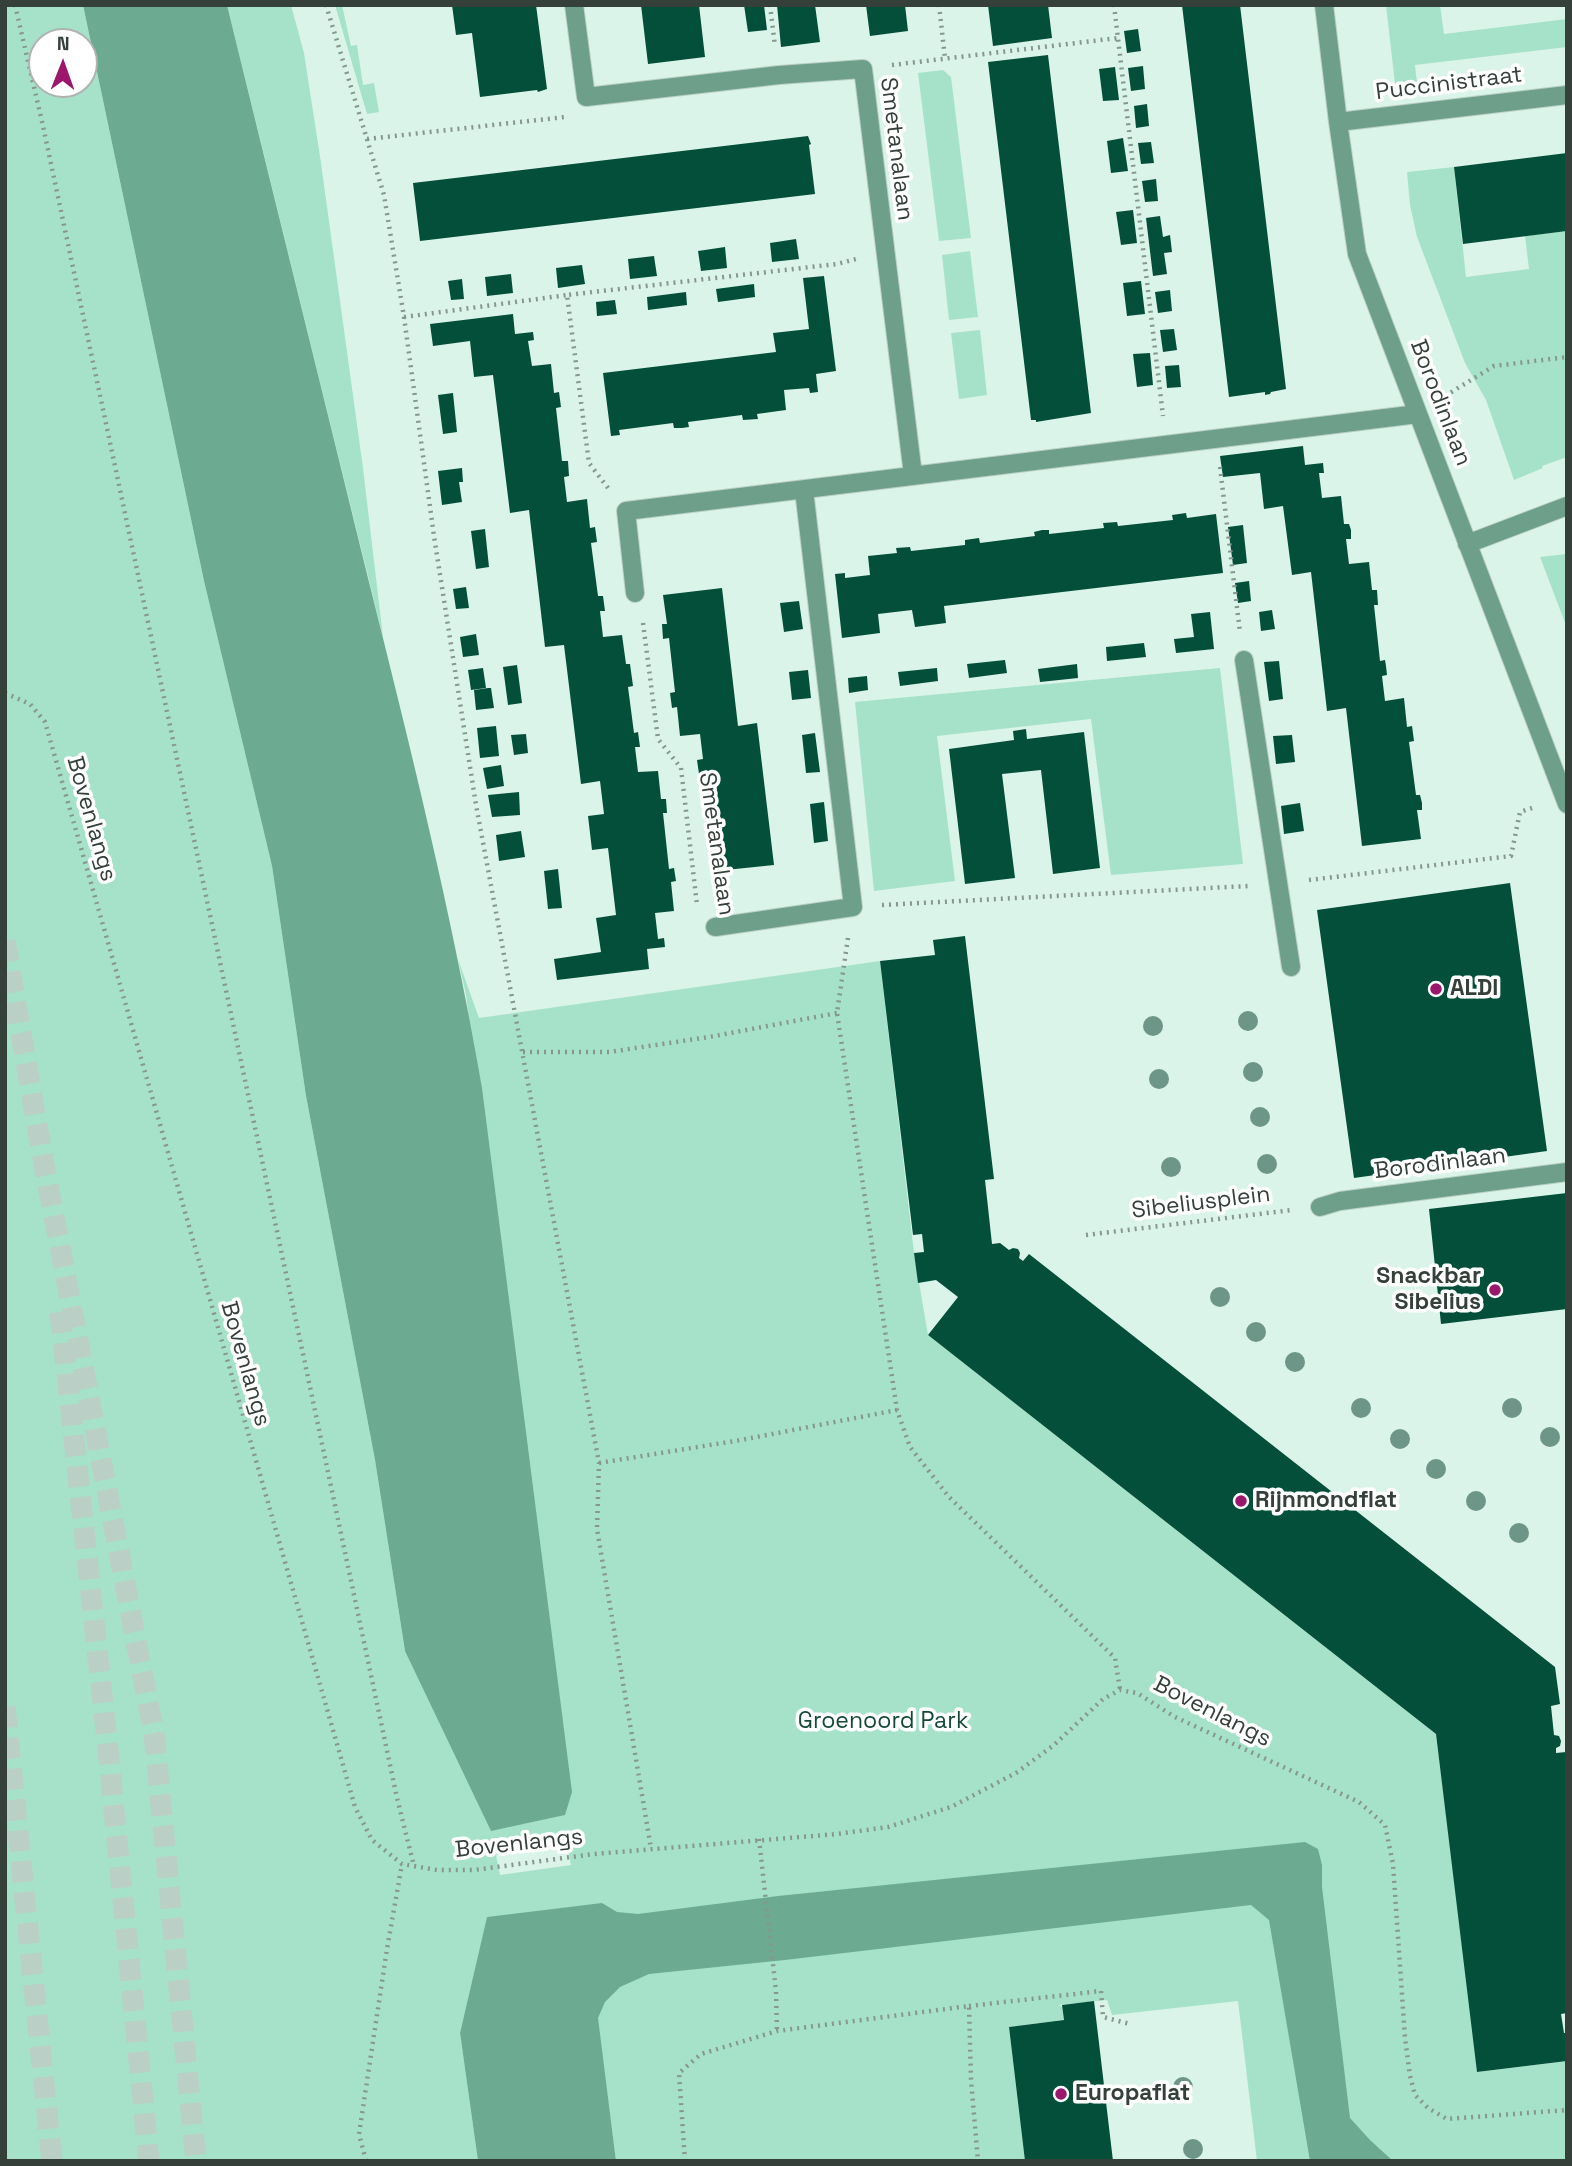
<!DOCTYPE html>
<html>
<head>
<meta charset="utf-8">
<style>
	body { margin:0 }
	#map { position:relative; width:1572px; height:2166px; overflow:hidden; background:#dbf4e9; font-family:"Space Grotesk",sans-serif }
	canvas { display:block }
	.frame { position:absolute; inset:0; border:7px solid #36403b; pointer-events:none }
	.north { position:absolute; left:28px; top:28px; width:70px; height:70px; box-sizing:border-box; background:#fff; border:2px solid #afb3b1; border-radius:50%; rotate:1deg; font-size:19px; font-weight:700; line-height:28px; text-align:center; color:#36403b }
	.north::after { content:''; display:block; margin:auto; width:24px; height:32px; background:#9a176c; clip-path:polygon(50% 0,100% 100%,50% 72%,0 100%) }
</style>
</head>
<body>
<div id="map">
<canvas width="1572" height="2166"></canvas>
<div class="frame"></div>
<div class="north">N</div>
</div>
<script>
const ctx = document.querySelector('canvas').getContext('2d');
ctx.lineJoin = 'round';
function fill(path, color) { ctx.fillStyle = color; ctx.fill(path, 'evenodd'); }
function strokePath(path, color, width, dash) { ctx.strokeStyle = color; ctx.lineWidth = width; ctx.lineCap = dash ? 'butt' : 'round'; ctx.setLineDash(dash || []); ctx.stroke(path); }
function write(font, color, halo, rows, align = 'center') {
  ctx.font = font + ' "Space Grotesk",sans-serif'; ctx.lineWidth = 7; ctx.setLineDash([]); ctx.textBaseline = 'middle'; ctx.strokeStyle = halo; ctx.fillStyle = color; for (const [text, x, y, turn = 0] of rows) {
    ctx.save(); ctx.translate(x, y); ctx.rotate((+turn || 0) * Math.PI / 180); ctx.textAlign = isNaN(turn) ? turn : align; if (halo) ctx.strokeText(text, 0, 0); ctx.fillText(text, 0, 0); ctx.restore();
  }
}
const green = new Path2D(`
	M5,5h78l121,576 68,285 34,230 69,364 30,191 118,173 40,-9 -97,-820 -8,-36 21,59 401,-57 34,292 14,82 508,399 42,338 89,-11v100h-310l-19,-160 -126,14 -5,-15 -48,5 3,2 2,13 -55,7 16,134h-409l-12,-92 -26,-163 -91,12 -27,115 18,128h-473zM42,42h42v42h-42zM567,1846l4,19 -71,10 -4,-20z
	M227,5h64l13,48 17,110 42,305 20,169z
	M335,5h7l9,41 6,-1 6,40 11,-2 5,29 -12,2z
	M1386,5h54l4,29 123,-15v28l-152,18 2,18 -22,1z
	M943,70l8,7 20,161 -32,3 -21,-168z
	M1454,167l12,110 63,-8 -4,-33 42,-5v226l-25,9 1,2 -29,12 -28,-80 -21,-37 -48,-126 -7,-32 -3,-33z
	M970,251l8,66 -29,3 -7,-65z
	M980,330l7,65 -28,4 -8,-66z
	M1567,554v74l-27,-71z
	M1220,668l23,196 -132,11 -20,-156 -154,17 18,145 -81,10 -19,-189z`);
const water = new Path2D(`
	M83,5h144c46,188 93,377 139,565 43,172 86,343 116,518l90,704 -7,23 -74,16 -86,-180 -30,-191 -69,-364 -34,-230 -68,-285z
	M1305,1842l13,7 4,16v22l28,231 20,22 23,21h-83l-41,-241 -18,-15 -466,55 -136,14 -29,13 -15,15 -7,16 18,143h-138l-18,-128 27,-116 115,-14 15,9 21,2 140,-18z`);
const building = new Path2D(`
	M452,5h84l11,84 -9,3 -1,-2 -57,7 -8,-64 -16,2z
	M641,5h58l6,52 -57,7z
	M744,5h20l3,25 -19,2z
	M777,5h38l5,37 -39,5z
	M866,5h39l3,26 -38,5z
	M988,5h60l4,33 -59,8z
	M1182,5h58l46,384 -15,3 -1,2 -5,1v-3l-36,5z
	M1138,29l3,22 -14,2 -3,-22z
	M1048,55l43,358 -55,9v-2h-5l-43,-358z
	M1143,66l2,23 -14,2 -3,-23z
	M1115,67l4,33 -16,1 -4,-32z
	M1147,104l2,22 -13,2 -2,-22z
	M808,136l3,8 -2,1 6,49 -395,47 -7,-58z
	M1123,138l5,33 -17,2 -4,-32z
	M1151,142l3,21 -13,1 -3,-21z
	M1567,153v78l-104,13 -9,-77z
	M1156,179l2,22 -13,1 -3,-21z
	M1133,210l4,33 -16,2 -5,-33z
	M1160,216l3,21 7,-2 2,17 -8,1 3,21 -14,2 -7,-58z
	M796,239l3,20 -27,3 -2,-19z
	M725,247l2,21 -26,3 -3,-20z
	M654,256l3,20 -27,3 -2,-20z
	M582,265l3,19 -27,4 -2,-20z
	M511,274l2,19 -26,3 -2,-19z
	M824,276l12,95 -20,3 2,18 -8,1 -1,-5 -25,2 2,20 -29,4 1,5 -15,1 -1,-5 -54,7 1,5 -7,1h-8l-1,-5 -54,7 1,5 -9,1 -8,-63 173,-21 -3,-19 36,-4 -6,-51z
	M462,279l2,20 -13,1 -3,-19z
	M1141,281l4,33 -18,2 -4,-33z
	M754,284l1,13 -37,5 -2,-13z
	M1170,290l2,21 -14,2 -3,-21z
	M686,292l1,13 -39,5 -1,-13z
	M615,300l2,14 -20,2 -1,-14z
	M513,314l2,20 18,-2 1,8 -6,1 4,25 19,-2 3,29 5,-1 2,15 -5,1 6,53h6l1,15 -5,1 3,25 20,-3 3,29 5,-1 2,15 -6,1 7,53h5l2,15h-5l3,26 19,-2 4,29h4l3,22 -5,1 6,46 4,-1 2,15h-5l3,25 20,-1 3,28h5l1,14h-4l6,56 5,-1 2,13 -5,1 3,29 -19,2 3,26 6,-1 1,9 -18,2 2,20 -92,11 -3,-21 47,-7 -5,-34 20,-3 -8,-67 -16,2 -4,-34 16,-2 -4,-33 -19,3 -17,-139 -19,2 -16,-137 -19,3 -17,-138 -19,2 -4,-36 -37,5 -3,-22z
	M1174,329l3,21 -14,2 -3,-22z
	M1150,353l3,32 -16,2 -4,-33z
	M1179,365l2,22 -14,1 -2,-22z
	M453,393l4,39 -14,2 -5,-39z
	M1303,446l2,19 18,-2 1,10h-5l3,25 19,-2 3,28h5l2,6v9h-5l3,25 20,-2 3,28h5l1,15h-4l6,56 5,-1 1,6 1,9 -5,1 3,25 19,-3 3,29 5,-1 2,15 -5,1 7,53h4l2,8v7h-5l4,29 -59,7 -16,-138 -19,3 -16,-139 -19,3 -9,-69 -19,3 -4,-36 -37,4 -3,-21z
	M462,468l1,14h-4l3,20 -20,3 -4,-34z
	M1186,513l1,5 29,-4 7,59 -279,33 2,17 -31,4 -3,-17 -34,4 2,19 -38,5 -7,-64 10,-1v5l25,-3 -2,-19 29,-3 -1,-5 14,-1 1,4 54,-6v-5l14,-2 1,5 55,-7 -1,-4 8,-2h7v4l55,-6 -1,-5 14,-1 1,4 55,-6 -1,-5z
	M1243,525l4,38 -14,2 -5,-38z
	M485,529l4,38 -13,2 -5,-38z
	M1249,581l2,20 -13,2 -3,-20z
	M466,587l3,21 -13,1 -3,-20z
	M722,588l16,138 19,-3 17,142 -58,6 -4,-29 -4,1 -2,-14 5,-1 -7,-54h-5l-2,-14 6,-1 -3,-25 -20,2 -3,-29 -5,1 -2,-15 5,-1 -6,-54 -6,1 -1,-15h5l-4,-29z
	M799,601l4,28 -19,3 -4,-29z
	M1272,610l3,19 -14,2 -2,-19z
	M1210,612l4,37 -38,4 -2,-14 20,-2 -3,-23z
	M476,634l3,21 -16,2 -3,-20z
	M1144,643l2,14 -39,4 -1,-14z
	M1005,660l2,13 -38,5 -2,-14z
	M1279,661l4,38 -14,2 -5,-39z
	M1077,664l1,14 -38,4 -2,-13z
	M517,665l5,38 -14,2 -5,-38z
	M483,668l3,20 -15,2 -3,-20z
	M937,668l1,13 -38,5 -2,-14z
	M808,670l3,28 -19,2 -3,-28z
	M867,676l1,14 -19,3 -1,-15z
	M488,688h3l3,20 -18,2 -2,-20z
	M496,726l3,30 -19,2 -3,-30z
	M1026,729l1,10 57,-7 16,136 -47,6 -12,-104 -39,4 13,104 -50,6 -16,-135 65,-9 -1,-9z
	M815,733l5,39 -14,1 -4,-38z
	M526,734l2,19 -14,2 -3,-20z
	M1292,735l3,27 -19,2 -3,-28z
	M501,765l3,21 -17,3 -4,-21z
	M519,792l1,23 -28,2 -4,-22z
	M824,802l4,39 -14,2 -4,-39z
	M1300,803l4,28 -20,3 -3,-28z
	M521,831l4,26 -26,4 -3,-26z
	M558,869l4,39 -14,1 -4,-38z
	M1510,883l37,268 -193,27 -37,-268z
	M965,936l29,243 -9,1 7,64 8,-1 9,7 4,-2 5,1 2,4 -1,5 4,3 6,-7 526,413 5,37 -9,2 3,29 5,1 2,5 -1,5 -4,2v5l10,-1 1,9v252l-6,1 3,19h3v28l-90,11 -41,-338 -508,-399 30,-38 -22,-17 -18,3 -4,-30 10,-1 -2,-18 -9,1 -33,-274 55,-6 -2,-15z
	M1567,1193v116l-126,15 -12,-115z
	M1094,2001l19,160h-88l-16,-134 55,-7 -2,-15z`);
const highwayTunnel = new Path2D(`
	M5,941l37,213 112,580 42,427
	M60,1312l47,428 42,421
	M5,1707l47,454
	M5,2159v2`);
const path = new Path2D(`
	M15,5l28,121 354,1672 17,68
	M326,5l58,190 20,122 30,219 42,269 123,658 -2,66 54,319
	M770,5l5,41
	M939,5l6,53
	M1114,5l49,411
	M892,65l226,-27
	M367,139l198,-22
	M404,317l163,-22
	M1445,396l49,-30 73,-9
	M1220,467l20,165
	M608,488l-19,-25 -22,-168 270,-31 19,-5
	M643,623l15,116 23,29 16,137
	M5,693l25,11 15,18 310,1085 17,33 30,24 35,6h37l120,-16 243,-20 51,-7 63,-20 65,-34 38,-28 49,-46 17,-9 17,3 38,24 184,85 26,23 8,39 12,174 5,38 5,19 13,13 19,11 120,-9
	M1309,880l202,-24 9,-44 15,-5
	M882,905l366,-19
	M848,938l-11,75 60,397 13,37 39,50 166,161 5,32
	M523,1052h86l100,-15 128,-24
	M1086,1235l206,-25
	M599,1463l142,-23 156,-30
	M759,1839l17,152 1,40
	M969,2006l132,-15 2,26 27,7
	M366,2161l-7,-27 28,-185 15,-85
	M685,2161l-6,-88 22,-19 76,-23 192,-25 2,74 7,81`);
const minor = new Path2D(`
	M574,5l12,92 193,-22 84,-6 50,406
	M1324,5l14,117 19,132 210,550
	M1338,122l229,-27
	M1467,544l100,-38
	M635,593l-9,-82 792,-97
	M1244,660l47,307
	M715,927l138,-20 -49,-417
	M1320,1207l20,-6 227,-29`);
const trees = [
	[1248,1021],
	[1153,1026],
	[1253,1072],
	[1159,1079],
	[1260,1117],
	[1267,1164],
	[1171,1167],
	[1220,1297],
	[1256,1332],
	[1295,1362],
	[1361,1408],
	[1512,1408],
	[1550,1437],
	[1400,1439],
	[1436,1469],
	[1476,1501],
	[1519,1533],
	[1183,2087],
	[1193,2149]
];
const markers = [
	[1436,989,7,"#9a176c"],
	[1495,1290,7,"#9a176c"],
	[1241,1501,7,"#9a176c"],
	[1061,2094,7,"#9a176c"]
];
const streetNames = [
	["Puccinistraat",1449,84,-7],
	["Smetanalaan",896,149,83],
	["Borodinlaan",1440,403,69],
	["Bovenlangs",91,819,74],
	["Smetanalaan",716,844,82],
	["Borodinlaan",1440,1164,-7],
	["Sibeliusplein",1201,1203,-7],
	["Bovenlangs",245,1364,74],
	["Bovenlangs",1212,1712,27],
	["Bovenlangs",519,1844,-6]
];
const poiNames = [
	["ALDI",1450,989],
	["Snackbar",1481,1277,"right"],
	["Sibelius",1481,1303,"right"],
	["Rijnmondflat",1255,1501],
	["Europaflat",1075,2094]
];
const parkNames = [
	["Groenoord Park",883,1722]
];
fill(green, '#a6e2c9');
fill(water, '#6cab92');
fill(building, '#044f3a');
strokePath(highwayTunnel, '#bad0c6', 21, [21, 10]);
strokePath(minor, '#bad0c6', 20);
strokePath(path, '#86978f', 4.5, [2, 5]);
strokePath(minor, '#6e9f8b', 18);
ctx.fillStyle = '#6e9688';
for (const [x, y] of trees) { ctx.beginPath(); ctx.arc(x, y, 10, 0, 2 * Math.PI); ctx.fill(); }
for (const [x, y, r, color] of markers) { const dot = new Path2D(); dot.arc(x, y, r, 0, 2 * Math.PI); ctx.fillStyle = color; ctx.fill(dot); strokePath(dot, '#fff', 2.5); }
write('23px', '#36403b', '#fff', streetNames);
write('bold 23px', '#36403b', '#fff', poiNames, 'left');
write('23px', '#154a38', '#fff', parkNames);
</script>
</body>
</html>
